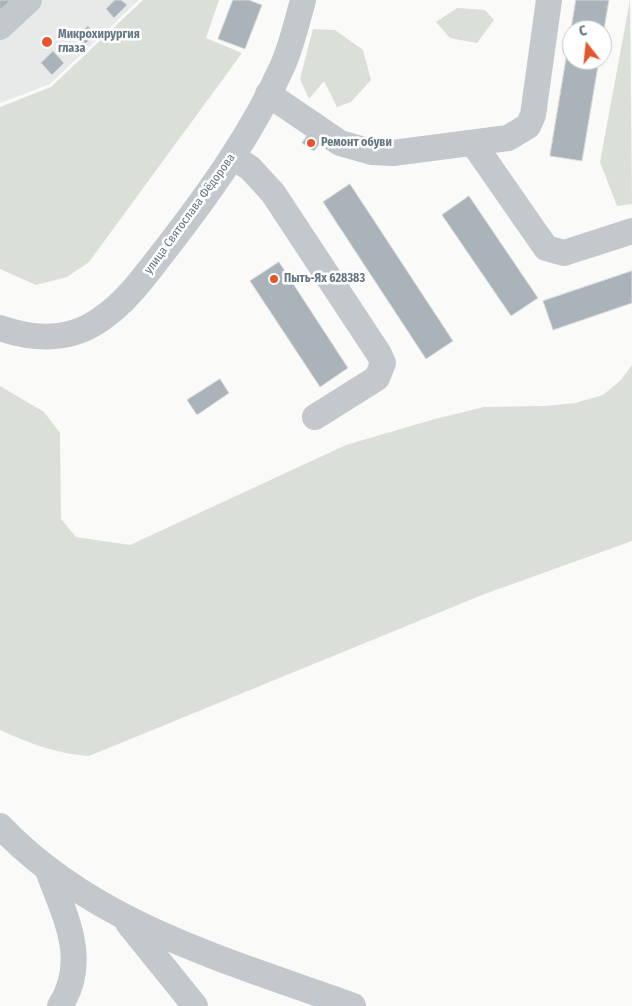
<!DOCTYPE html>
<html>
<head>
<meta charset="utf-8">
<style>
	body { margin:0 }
	#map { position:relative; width:632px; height:1006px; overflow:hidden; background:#fafaf8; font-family:"Fira Sans Condensed",sans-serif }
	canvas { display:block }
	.north { position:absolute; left:562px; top:20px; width:50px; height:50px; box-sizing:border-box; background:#fff; border:1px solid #c1c8cd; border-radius:50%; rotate:344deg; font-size:14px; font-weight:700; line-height:20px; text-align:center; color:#657683 }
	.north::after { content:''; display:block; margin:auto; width:18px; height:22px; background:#e4572e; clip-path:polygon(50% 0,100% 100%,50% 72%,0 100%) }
</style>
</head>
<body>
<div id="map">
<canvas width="632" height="1006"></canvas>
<div class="north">С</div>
</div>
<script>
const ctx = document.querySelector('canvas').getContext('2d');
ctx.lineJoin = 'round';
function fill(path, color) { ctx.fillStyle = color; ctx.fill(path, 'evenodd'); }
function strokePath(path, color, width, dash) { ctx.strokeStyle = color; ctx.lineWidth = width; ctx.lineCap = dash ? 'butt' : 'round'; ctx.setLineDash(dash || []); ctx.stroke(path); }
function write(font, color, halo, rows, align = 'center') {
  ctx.font = font + ' "Fira Sans Condensed",sans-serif'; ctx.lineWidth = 5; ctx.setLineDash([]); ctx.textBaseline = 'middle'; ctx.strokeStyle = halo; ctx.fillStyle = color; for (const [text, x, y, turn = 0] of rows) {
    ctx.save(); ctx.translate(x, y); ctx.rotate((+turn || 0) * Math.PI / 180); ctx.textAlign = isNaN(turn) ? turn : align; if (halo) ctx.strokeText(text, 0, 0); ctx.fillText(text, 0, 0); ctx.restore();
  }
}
const built = new Path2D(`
	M0,0h139l-89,84 -50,19z`);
const green = new Path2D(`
	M143,0h76l-13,38 36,15 -153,209 -22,15 -31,8 -36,-16v-162l51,-20z
	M630,0l2,204 -15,2 -17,-44z
	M457,8l28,2 9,10 -17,23 -27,-5 -14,-16z
	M313,29l22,1 28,20 8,30 -20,22 -14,5 -13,-26 -15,18 -9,-20z
	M632,365v176l-150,54 -393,161c-32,-2 -60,-13 -89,-26v-344l44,26 16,21 1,86 15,18 54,8 216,-100 89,-26 49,-12 62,-1 29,-3 28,-8 18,-15z`);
const building = new Path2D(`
	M0,0h18l-18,17z
	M115,0h6l6,5 -13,13 -8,-9z
	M233,0h16l13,5 -17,44 -27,-10z
	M576,0h33l-7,41v-11h-30v30h27l-17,101 -32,-5z
	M88,26l8,8 -13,12 -8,-8z
	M53,51l11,12 -12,12 -11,-12z
	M308,135l12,8 -6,8 -12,-8z
	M350,184l103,157 -27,18 -103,-157z
	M469,196l69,102 -27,18 -69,-101z
	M279,262l69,106 -28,19 -70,-106z
	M632,271v32l-79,27 -10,-29z
	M220,379l9,14 -32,22 -10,-15z`);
const minor = new Path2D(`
	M0,27l29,-27
	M268,94l72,49 32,9 21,1 115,-15 20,-12 5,-11 16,-115
	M473,143l73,105 18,5 68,-22
	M233,157l17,11 23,25 106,161 4,9 -6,15 -62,39
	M0,328c34,12 71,13 101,-9 26,-17 45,-45 64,-69 45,-58 88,-118 118,-185 9,-21 14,-43 20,-65
	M0,826c94,99 229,135 353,180
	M47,868c17,46 43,92 13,138
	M128,923l67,83`);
const markers = [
	[47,42,6,"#e4572e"],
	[311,143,5,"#e4572e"],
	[274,279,5,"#e4572e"]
];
const poiNames = [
	["Микрохирургия",58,35],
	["глаза",58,49],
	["Ремонт обуви",321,143],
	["Пыть-Ях 628383",284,279]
];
const streetNames = [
	["улица Святослава Фёдорова",190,214,-54]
];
fill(built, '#e8e9e9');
fill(green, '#dadfd7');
fill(building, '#aab3b9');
strokePath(building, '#dcdcda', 1);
strokePath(minor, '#c3c8cc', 26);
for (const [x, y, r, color] of markers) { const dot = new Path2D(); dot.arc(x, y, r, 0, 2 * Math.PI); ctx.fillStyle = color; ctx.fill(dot); strokePath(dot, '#fff', 2); }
write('bold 12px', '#657683', '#fff', poiNames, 'left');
write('12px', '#657683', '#fff', streetNames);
</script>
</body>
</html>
